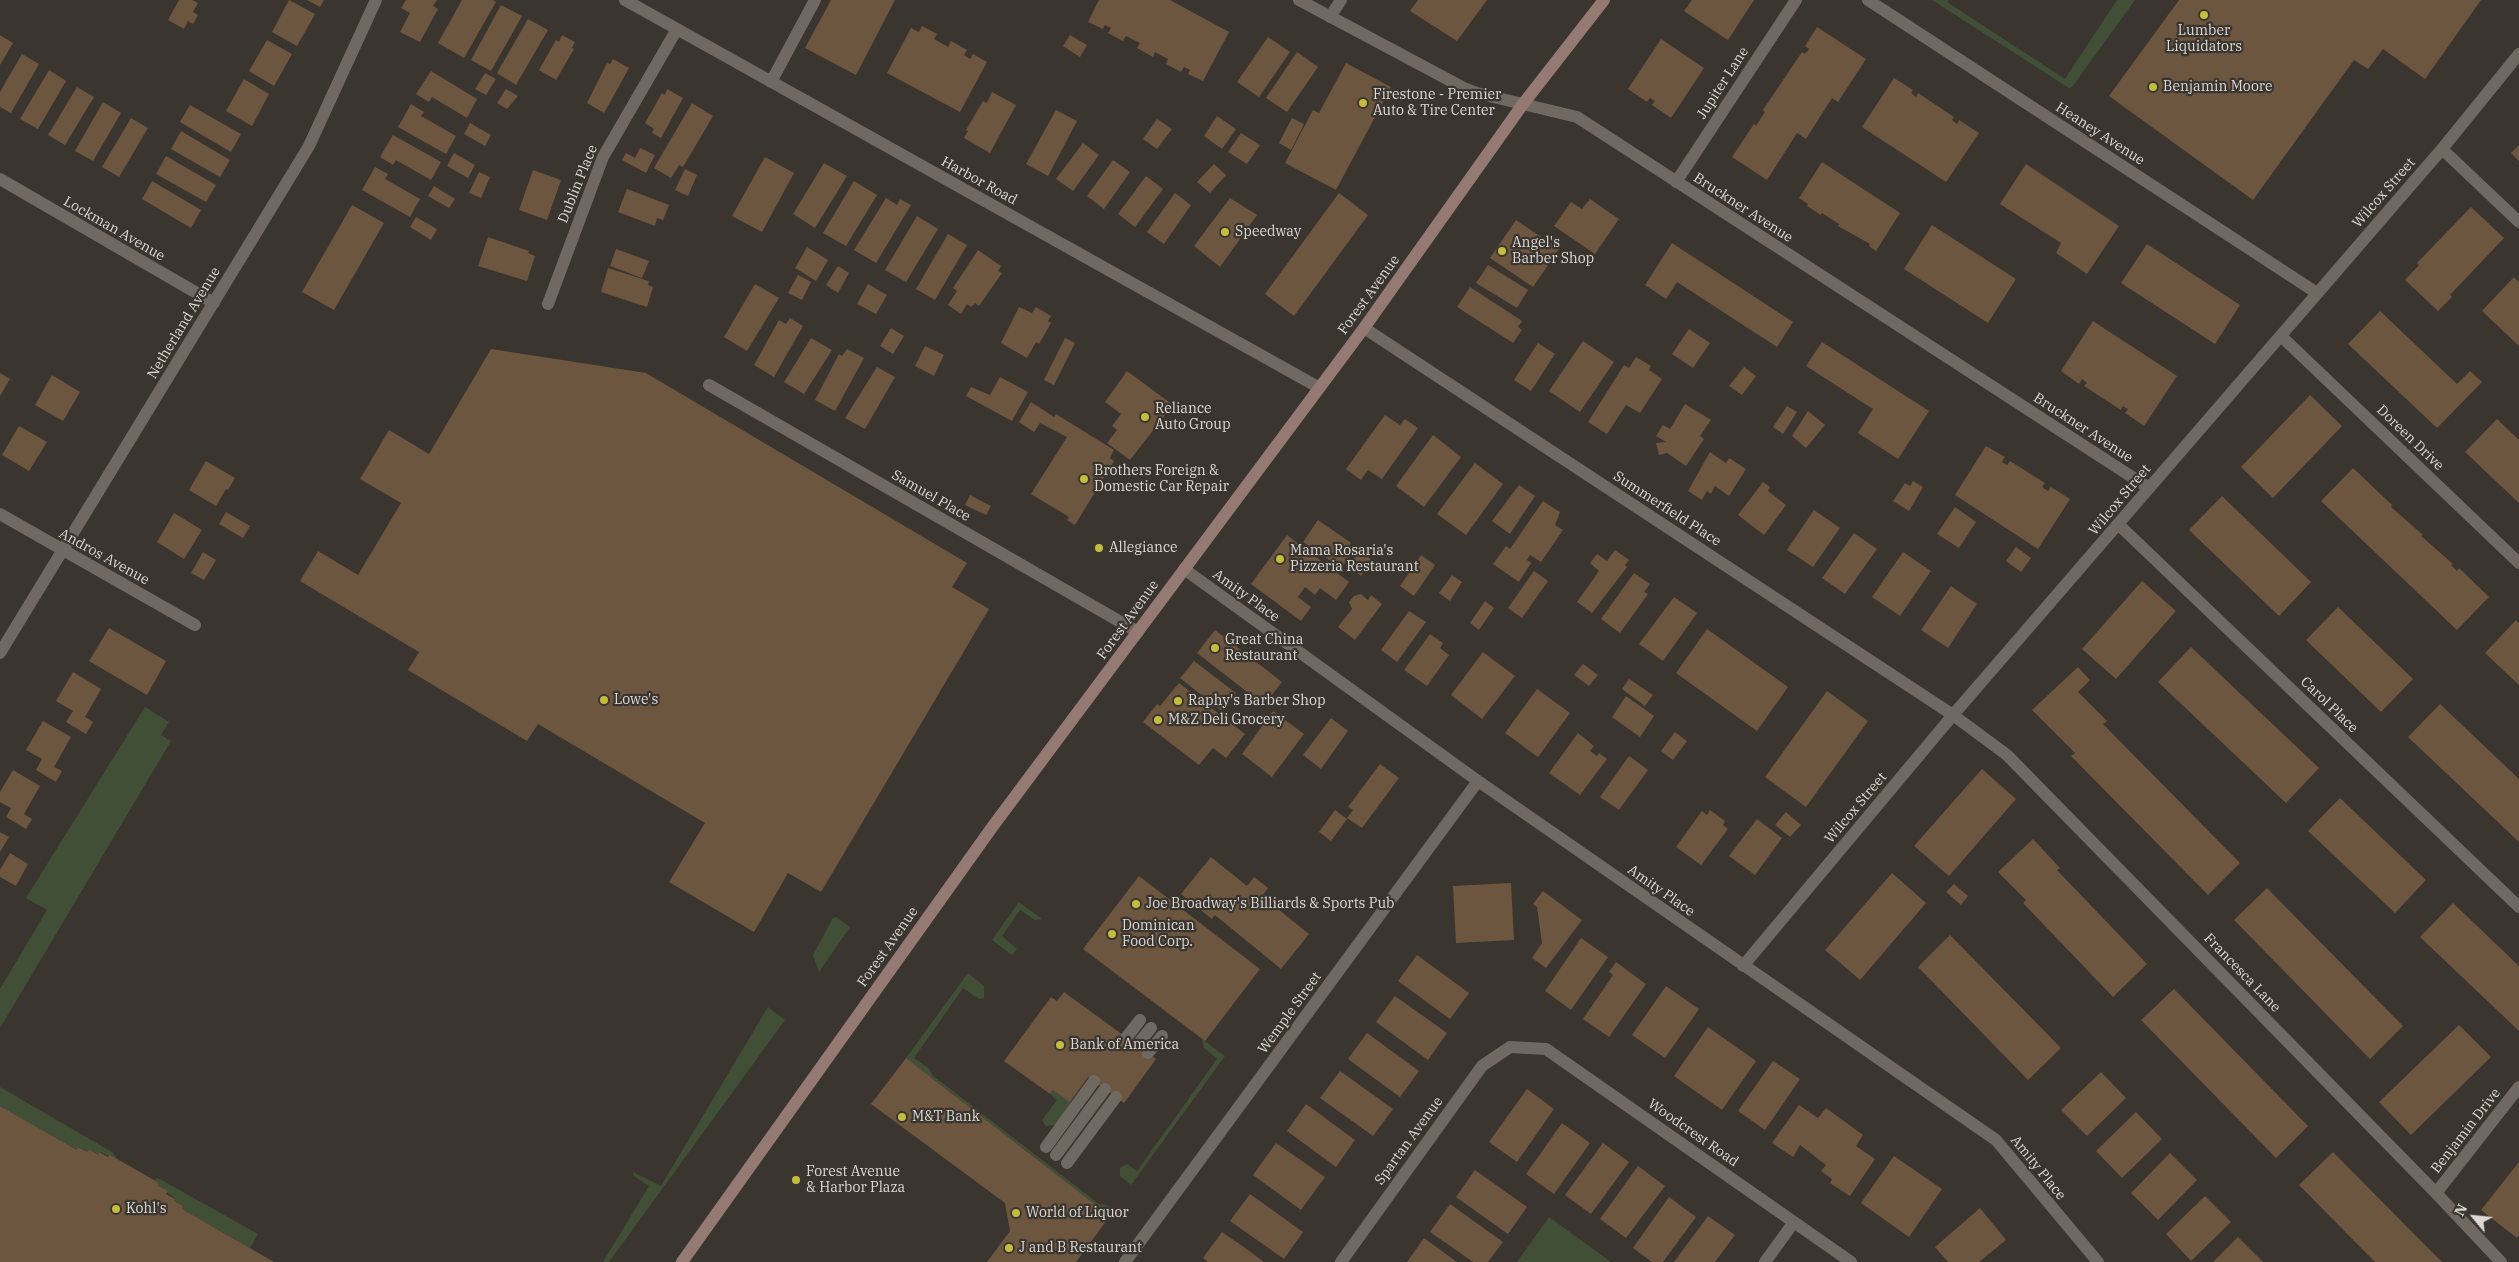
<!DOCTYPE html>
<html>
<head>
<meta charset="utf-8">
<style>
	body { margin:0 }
	#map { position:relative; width:2519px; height:1262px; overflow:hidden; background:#3b352f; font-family:"IBM Plex Serif",serif }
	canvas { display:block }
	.north { position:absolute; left:2449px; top:1192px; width:50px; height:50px; -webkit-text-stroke:4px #3b352f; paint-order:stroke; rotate:298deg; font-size:14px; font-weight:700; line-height:20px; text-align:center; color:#dcd8d4 }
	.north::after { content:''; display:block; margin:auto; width:18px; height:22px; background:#dcd8d4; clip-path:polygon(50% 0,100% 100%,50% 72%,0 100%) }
</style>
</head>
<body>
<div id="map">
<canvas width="2519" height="1262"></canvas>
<div class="north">N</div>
</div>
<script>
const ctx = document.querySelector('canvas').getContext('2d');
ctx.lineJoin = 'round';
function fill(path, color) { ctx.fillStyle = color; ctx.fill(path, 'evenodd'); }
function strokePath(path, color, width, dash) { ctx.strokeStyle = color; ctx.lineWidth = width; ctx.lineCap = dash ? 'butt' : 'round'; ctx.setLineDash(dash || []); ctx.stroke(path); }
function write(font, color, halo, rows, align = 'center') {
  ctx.font = font + ' "IBM Plex Serif",serif'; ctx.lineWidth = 4.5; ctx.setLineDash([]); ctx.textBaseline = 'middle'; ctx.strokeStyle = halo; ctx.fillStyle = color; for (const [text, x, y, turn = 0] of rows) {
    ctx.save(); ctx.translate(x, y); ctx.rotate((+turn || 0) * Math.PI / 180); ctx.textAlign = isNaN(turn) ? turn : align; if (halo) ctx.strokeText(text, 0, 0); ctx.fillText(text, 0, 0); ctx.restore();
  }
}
const green = new Path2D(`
	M1932,0h17l-2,2 118,77 52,-79h18l-63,87 -3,1z
	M145,707l24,15 -8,13 10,6 -171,287v-39l47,-79 -21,-12z
	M1019,902l23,17 -7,1 -15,-10 -18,26 15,13 -5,6 -20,-15z
	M836,917l14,10 -31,45 -6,-17 20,-37z
	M968,973l16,13v12l-5,1 -16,-11 -49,70 15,10 3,7 167,129 8,1 8,4 -5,7 -204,-158z
	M768,1007l17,13 -176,242h-6l46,-76 -15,-10 -1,-4 28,14z
	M1202,1039l23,17 -94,129 -11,-9v-8l7,-4 10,7 80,-112 -13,-11z
	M0,1087l112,65 6,8 -18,-8 -2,3 -9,-6 -2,3 -8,-5 -2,3 -77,-44z
	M1053,1090l19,13 -17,22 -9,1 -4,-6 15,-20 -7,-6z
	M158,1178l100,56 -8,14 -68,-39 1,-3 -9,-5 1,-3 -17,-12 1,-3 -5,-3z
	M1549,1217l62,45h-94z`);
const building = new Path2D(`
	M179,0h13l6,3 -5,9 5,3 -5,9 -5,-3 -4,8 -16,-9z
	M289,0l26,14 -18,32 -25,-14z
	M307,0h17l-4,7z
	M406,0h31l-4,6 5,3 -18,33 -20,-10 10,-19 -9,-5z
	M462,0h31l3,2 -32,56 -26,-15z
	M831,0h64l-39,75 -51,-27z
	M1099,0h71l59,32 -26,49 -15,-7 2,-4 -6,-3 -3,5 -15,-8 2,-5 -13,-7 -2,5 -16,-9 3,-5 -14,-7 -3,5 -15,-8 3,-5 -6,-3 -2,4 -15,-7z
	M1418,0h69l-30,41 -47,-30z
	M1692,0h62l-26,40 -44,-29z
	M2179,0h302l-56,79 -42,-30 -15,20 -14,-9 -101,140 -144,-104z
	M501,5l21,11 -31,55 -20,-11z
	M528,19l20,11 -32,55 -19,-12z
	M922,26l15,8 -3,5 14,8 3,-6 16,9 -3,5 6,4 3,-5 14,8 -27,50 -73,-39 24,-45 8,4z
	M1817,27l49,32 -28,43 -6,-4 -26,41 -9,-6 -30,47 -35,-23 22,-33 2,2 9,-14 -2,-2 39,-58 3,2 4,-5 -4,-3z
	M0,35l13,8 -13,22z
	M562,35l13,7 -3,6 2,1 -18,31 -17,-10 17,-30 3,2z
	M1070,35l17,10 -7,12 -17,-11z
	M1268,37l22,15 -31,45 -22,-15z
	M1661,39l43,29 -33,50 -19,-13 3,-4 -5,-3 -3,4 -19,-13z
	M267,40l25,14 -18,32 -25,-15z
	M1297,52l21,15 -31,45 -21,-14z
	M22,54l17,10 -28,49 -11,-6v-15z
	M613,59l16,9 -25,45 -17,-10 20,-40 3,1z
	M1346,63l45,24 -55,103 -51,-27 28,-53 6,3z
	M49,70l17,11 -28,48 -18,-10z
	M431,71l46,28 -10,19 -35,-21 -3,5 -13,-8z
	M485,73l11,6 -10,16 -11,-6z
	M1894,78l19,12 -2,3 5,4 2,-4 36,24 -2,3 5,4 2,-4 20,13 -33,49 -84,-55z
	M244,79l25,15 -17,32 -26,-15z
	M77,87l17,10 -29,48 -17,-10z
	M506,89l12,7 -11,13 -10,-6z
	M667,89l16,9 -22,40 -9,-5 2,-4 -9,-6 17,-30 3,2z
	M992,92l24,13 -26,48 -26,-15 4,-7 -2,-1 17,-29 4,2z
	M103,102l18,11 -28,48 -18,-10z
	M692,103l21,13 -30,51 -4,-2 -8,13 -17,-10z
	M411,104l13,8 -3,4 35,20 -10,18 -48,-27z
	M190,105l51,29 -10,18 -51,-30z
	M1056,110l21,11 -29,55 -22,-12z
	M1217,116l19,13 -14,20 -18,-13z
	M131,118l17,10 -29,49 -17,-10z
	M1292,118l12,6 -13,26 -12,-7z
	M1157,119l15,10 -15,20 -14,-10z
	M470,123l21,12 -6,11 -21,-12z
	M181,131l49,29 -10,17 -49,-28z
	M1241,133l19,12 -13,19 -19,-12z
	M393,135l48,27 -10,18 -35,-20 -3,5 -13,-8z
	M1083,143l16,12 -26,36 -17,-12z
	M2519,145v16l-8,-8z
	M640,148l15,7 -9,18 -24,-13 4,-7 9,5z
	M454,153l21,12 -7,13 -21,-12z
	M166,156l50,29 -10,17 -50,-28z
	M765,157l29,16 -32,59 -30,-16z
	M1113,160l17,12 -26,37 -17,-13z
	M1822,162l78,51 -24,38 -7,-5 1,-2 -32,-18 1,-2 -17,-11 -1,2 -14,-9 1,-2 -9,-6z
	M824,163l23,13 -32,52 -22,-14z
	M1214,164l12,11 -16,18 -13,-11z
	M2026,164l93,62 -32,48 -31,-21 5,-10 -61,-39z
	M375,167l13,7 -3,5 35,20 -10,18 -48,-27z
	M685,169l12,6 -9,21 -13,-6z
	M533,170l28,10 -14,40 -28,-10z
	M479,172l11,5 -9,21 -12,-5z
	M1146,176l17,13 -28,38 -17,-13z
	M152,181l49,29 -10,18 -49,-29z
	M854,181l23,14 -31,51 -23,-13z
	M434,186l21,13 -6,9 -21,-12z
	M627,189l42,16 -6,15 -6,-2 -2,8 -37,-14z
	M1175,193l16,12 -27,39 -17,-12z
	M1339,193l29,22 -74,101 -29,-22z
	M886,198l11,7 3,-6 11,6 -35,58 -22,-13z
	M1230,198l27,17 -37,52 -26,-21z
	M1590,199l29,20 -24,35 -41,-28 17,-24 11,7z
	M352,205l32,18 -50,87 -32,-18z
	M2471,207l33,31 -54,57 2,2 -14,14 -33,-31 14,-15 -2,-2z
	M917,216l21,13 -32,53 -21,-12z
	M416,217l21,12 -6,11 -21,-13z
	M1516,220l43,29 -26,38 -43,-29z
	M1932,225l84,54 -28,44 -84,-54z
	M948,234l19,11 -32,55 -19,-11z
	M488,237l41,14 -1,2 7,3 -8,25 -49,-15z
	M1672,243l121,79 -16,25 -100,-65 -11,17 -21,-14z
	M2147,244l93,61 -25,39 -94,-61z
	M807,247l21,13 -12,21 -21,-13z
	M616,249l33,12 -7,17 -32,-12z
	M978,250l23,16 -3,5 4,2 -23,33 -4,-3 -4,4 -4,-3 -6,10 -13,-9 9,-14 -4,-3z
	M1488,265l40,25 -11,18 -41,-25z
	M838,266l11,7 -11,20 -12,-8z
	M608,268l41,13 -1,4 5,2 -6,20 -46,-15z
	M798,275l13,7 -9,18 -14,-7z
	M2514,277l5,5v64l-37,-35z
	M755,284l24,14 -32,53 -23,-14z
	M868,284l19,11 -11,19 -19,-10z
	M1470,287l52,34 -4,6 4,3 -9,13 -56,-36z
	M1019,307l13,6 4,-6 15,9 -3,5 3,2 -12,21 -3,-2 -9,16 -26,-15z
	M2380,311l77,73 13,-13 12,11 -45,46 -89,-84z
	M790,318l13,8 -29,51 -20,-12 25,-45 7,4z
	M2093,321l84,55 -33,50 -19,-13 3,-4 -2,-1 -3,-2 -2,4 -37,-24 3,-3 -5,-4 -3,5 -18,-13z
	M891,328l13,8 -11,18 -13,-8z
	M1689,329l21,14 -17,25 -21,-14z
	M811,338l21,12 -28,44 -20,-12z
	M1065,338l10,5 -21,42 -10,-5z
	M1583,341l31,21 -34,50 -31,-21z
	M1822,342l107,69 -31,48 -40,-26 15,-24 -67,-43z
	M1538,343l17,11 -24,37 -17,-11z
	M925,346l19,9 -10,21 -19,-10z
	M491,349l155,24 321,190 -15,24 37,22 -168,283 -33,-19 -34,59 -85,-50 36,-59 -167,-99 -11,17 -119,-71 11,-18 -119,-71 18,-30 40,24 43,-72 -41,-24 29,-49 40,24z
	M847,349l17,9 -29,53 -20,-11 24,-46 3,2z
	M1636,357l15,9 -2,4 13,9 -22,34 -14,-8 -19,29 -19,-12 36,-57 5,3z
	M877,367l18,10 -30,52 -20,-11z
	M1744,367l12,9 -14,19 -13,-9z
	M1127,371l46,34 -43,55 -23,-17 10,-13 -5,-4 9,-12 -16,-12z
	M0,373l10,6 -10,17z
	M52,375l28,17 -17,29 -28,-16z
	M1000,377l28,15 -16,29 -46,-25 5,-9 19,8z
	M2310,395l32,31 -69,72 -32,-31z
	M1031,402l23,15 2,-3 58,36 -4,8 4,3 -39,64 -8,-5 2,-3 -38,-23 36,-57 -27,-14 -6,9 -15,-10z
	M1685,404l26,16 -11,16 4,3 -18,27 -19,-13 -8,2 -3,-12 10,-1 -10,-6 7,-11 7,4z
	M1787,406l10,6 -14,22 -10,-7z
	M1808,411l17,14 -19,23 -14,-12z
	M1385,415l15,10 5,-6 13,9 -36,51 -14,-9 -7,10 -15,-11z
	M2497,419l22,21v63l-54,-51z
	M19,426l28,16 -18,29 -27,-16z
	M1433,435l28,22 -37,50 -28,-21z
	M1986,446l19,11 -3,5 5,3 3,-4 35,22 -3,4 6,4 3,-4 19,12 -32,50 -83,-54z
	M1710,452l16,11 3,-5 17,11 -17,27 -14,-10 -4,8 -4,-3 -5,9 -14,-9z
	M206,461l29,17 -7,12 -2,-1 -10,17 -27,-16z
	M1475,463l28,21 -37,51 -29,-21z
	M2353,468l39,37 -1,2 32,28 -2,1 32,28 -2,1 6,6 2,-3 30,29 -32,33 -136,-129z
	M1913,481l10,6 -14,24 -16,-10 12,-18 5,3z
	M1763,482l7,5 -2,4 18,14 -22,30 -26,-20z
	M1519,485l16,11 -25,38 -18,-13z
	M970,495l21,11 -5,9 -21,-10z
	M2222,496l89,86 -32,34 -90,-86z
	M1543,501l17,11 -5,13 8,5 -22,32 -11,-7 -3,5 4,3 -12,19 -26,-18 13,-18 4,3z
	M1955,507l21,15 -17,26 -22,-14z
	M1814,510l26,18 -27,39 -26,-17z
	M226,512l24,14 -7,12 -24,-14z
	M174,513l28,17 -18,29 -27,-17z
	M1318,520l33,23 -5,7 6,4 -11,14 -38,-26z
	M1854,533l23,16 -32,45 -23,-16z
	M1287,535l62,47 -13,18 -16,-12 -5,7 -10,-8 -7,10 13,10 -10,14 -50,-37z
	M2016,547l15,11 -10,14 -15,-11z
	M1615,550l14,10 -4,5 2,2 -35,46 -15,-11 22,-31 -9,-8 7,-9 10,7z
	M1360,551l12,9 -11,16 -13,-10z
	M203,552l13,8 -12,20 -13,-7z
	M1903,552l28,19 -31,45 -28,-19z
	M1421,555l14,10 -21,31 -14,-10z
	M1534,571l14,10 -26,37 -14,-10z
	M1634,573l16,11 -6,8 4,2 -28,39 -19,-14z
	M1452,575l10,7 -12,19 -11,-8z
	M2142,581l34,30 -60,68 -34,-30z
	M1951,586l26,18 -29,44 -27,-18z
	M1361,594l7,6 3,-5 11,9 -27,36 -17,-13 14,-18 -3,-7 5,-6z
	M1674,597l23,16 -34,48 -24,-17z
	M1485,601l9,7 -15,22 -9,-7z
	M2338,607l75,72 -32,33 -75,-72z
	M1409,611l17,11 -29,40 -16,-12z
	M2516,620l3,3v62l-34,-32z
	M109,628l57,33 -19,34 -58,-34z
	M1707,629l81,58 -31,44 -81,-58z
	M1215,630l67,52 -18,23 -67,-52z
	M1430,634l13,9 -3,5 9,7 -22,31 -23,-16z
	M2191,647l128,121 -33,35 -128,-121z
	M1483,652l32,24 -33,43 -31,-24z
	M1194,661l42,32 -14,18 -42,-33z
	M1583,664l15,11 -9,11 -15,-11z
	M2078,667l12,13 -12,12 29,29 -4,3 137,139 -32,32 -137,-139 4,-3 -43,-43z
	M73,672l28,17 -16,28 8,5 -7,12 -20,-12 7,-11 -17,-10z
	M1629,679l24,16 -8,11 -23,-17z
	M1179,683l66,51 -19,24 -13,-10 -14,17 -56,-43 14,-18 3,2z
	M1537,689l33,24 -32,44 -33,-24z
	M1827,691l41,30 -62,86 -41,-30z
	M1626,696l28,20 -14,21 -28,-20z
	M2440,704l79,75v63l-111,-105z
	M1273,711l31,23 -32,43 -30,-23z
	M1331,718l17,13 -27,38 -18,-14z
	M43,721l28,16 -17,30 8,4 -6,11 -20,-12 6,-11 -16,-9z
	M1675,732l12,9 -14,19 -12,-9z
	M1578,733l16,13 -4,5 7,5 2,-3 8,6 -27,36 -31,-22z
	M1629,756l19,14 -29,40 -19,-13z
	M1380,764l19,14 -37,50 -15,-10 6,-8 -5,-3z
	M1982,769l34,30 -67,77 -35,-30z
	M13,770l27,16 -16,28 8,5 -6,10 -20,-12 5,-9 -11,-6v-10z
	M2340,798l86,82 -31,33 -87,-82z
	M1335,810l12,9 -16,22 -12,-9z
	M1710,810l15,11 -2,4 5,4 -27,36 -25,-18 26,-36 5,4z
	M1786,812l15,13 -11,12 -15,-12z
	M1757,819l25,19 -27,37 -26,-19z
	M0,832l9,5 -9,15z
	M2033,839l27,29 -3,2 90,94 -34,33 -90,-94 3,-3 -28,-28z
	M10,853l18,11 -12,22 -16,-9v-7z
	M1211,857l36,29 7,-9 14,11 -6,8 47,38 -28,35 -66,-54 -3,4 -31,-25z
	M1892,873l34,30 -66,77 -35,-30z
	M1139,876l121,93 -55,72 -122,-92z
	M1511,883l3,57 -58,3 -3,-57z
	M1954,884l14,12 -7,9 -15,-13z
	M2267,888l136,138 -33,33 -136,-139z
	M1543,891l39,29 -36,48 -14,-10 10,-15 -5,-36 -4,-3z
	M2453,903l66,63v65l-99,-94z
	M1950,935l111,113 -33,32 -110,-113z
	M1581,938l27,19 -37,53 -26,-19z
	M1417,955l52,38 -19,26 -52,-38z
	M1616,962l30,22 -37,53 -26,-18 30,-44 -4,-3z
	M1666,986l33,23 -34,49 -33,-23z
	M2174,989l134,137 -32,32 -135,-138z
	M1064,992l92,67 -32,44 -36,-26 -18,25 -17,-12 -3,4 -46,-33 47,-64 6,4z
	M1395,996l52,37 -19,27 -52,-38z
	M2459,1025l32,32 -80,78 -32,-33z
	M1708,1027l48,34 -34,49 -48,-34z
	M1367,1033l52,38 -19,26 -52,-38z
	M906,1058l204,158 -34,46h-89l23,-31 -5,-28 -134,-99z
	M1773,1061l27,18 -35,51 -27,-19z
	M1340,1071l53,38 -20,27 -53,-38z
	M2101,1072l25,26 -39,38 -26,-26z
	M1527,1089l27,20 -37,53 -28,-20z
	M1306,1104l49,36 -19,27 -49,-36z
	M1799,1105l19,13 8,-10 37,27 -7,11 19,13 -25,37 -20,-13 2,-4 -11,-8 5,-6 -26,-20 -7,12 -21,-14z
	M0,1106l77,44 1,-3 9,5 2,-3 9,6 1,-3 9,5 2,-2 44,25 5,3 -1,3 10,5 -2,3 9,5 -1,2 9,5 -1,3 92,53h-274z
	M2136,1112l26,27 -40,39 -26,-27z
	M1562,1123l28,20 -36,51 -28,-20z
	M1276,1143l49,34 -24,33 -48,-35z
	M1603,1143l26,19 -38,52 -26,-19z
	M2333,1152l84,85 25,25h-67l-7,-7 -69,-70z
	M2170,1153l27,27 -39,40 -27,-27z
	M1894,1156l48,33 -33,48 -48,-34z
	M2519,1162v73l-2,3 -36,-28z
	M1638,1166l27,20 -39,52 -26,-19z
	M1475,1170l52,37 -19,27 -52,-37z
	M1250,1194l53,38 -19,27 -54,-38z
	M2205,1196l26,26 -40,39 -25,-27z
	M1669,1197l27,20 -33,45h-11l-19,-14z
	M1450,1204l53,38 -15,20h-15l-43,-30z
	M1980,1208l26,32 -27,22h-31l-13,-15z
	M1708,1216l27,19 -20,27h-41z
	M1222,1232l23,16 19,14h-56l-5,-4z
	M2238,1237l25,25h-50z
	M1424,1238l33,24h-50z`);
const service = new Path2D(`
	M1330,17l11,-17
	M1126,1038l14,-18
	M1137,1045l14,-17
	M1148,1053l14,-17
	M1046,1147l48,-66
	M1056,1155l49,-66
	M1067,1163l49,-66`);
const minor = new Path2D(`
	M625,0l693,387
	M1299,0l165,88 13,5 100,24 572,371
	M1868,0l449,293
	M771,82l44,-82
	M2442,149l77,73
	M0,179l214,124
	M1676,182l120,-182
	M548,304l55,-147 74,-128
	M1364,328l589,387 54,40 429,438 65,69
	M2281,336l238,227
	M709,385l429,247
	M0,514l195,111
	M2119,525l400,382
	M1184,569l294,212 518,359 102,122
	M0,653l309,-507 67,-146
	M1743,966l210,-251 489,-566 77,-95
	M2436,1193l83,-106
	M1125,1262l353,-481
	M1341,1262l141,-196 28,-19 36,2 305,213
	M1765,1262l29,-40`);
const secondary = new Path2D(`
	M682,1262l311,-436 371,-498 159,-224 81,-104`);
const markers = [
	[2204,15,5,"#c4bc3d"],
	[2153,87,5,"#c4bc3d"],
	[1363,103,5,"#c4bc3d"],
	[1225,232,5,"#c4bc3d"],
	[1502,251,5,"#c4bc3d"],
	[1145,417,5,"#c4bc3d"],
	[1084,479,5,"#c4bc3d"],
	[1099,548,5,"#c4bc3d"],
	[1280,559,5,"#c4bc3d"],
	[1215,648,5,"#c4bc3d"],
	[604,700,5,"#c4bc3d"],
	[1178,701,5,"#c4bc3d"],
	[1158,720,5,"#c4bc3d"],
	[1136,904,5,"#c4bc3d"],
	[1112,934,5,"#c4bc3d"],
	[1060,1045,5,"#c4bc3d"],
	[902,1117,5,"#c4bc3d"],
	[796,1180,5,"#c4bc3d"],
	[116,1209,5,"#c4bc3d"],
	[1016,1213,5,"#c4bc3d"],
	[1009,1248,5,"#c4bc3d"]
];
const poiNames = [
	["Lumber",2204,31,"center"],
	["Liquidators",2204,47,"center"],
	["Benjamin Moore",2163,87],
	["Firestone - Premier",1373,95],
	["Auto & Tire Center",1373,111],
	["Speedway",1235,232],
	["Angel's",1512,243],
	["Barber Shop",1512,259],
	["Reliance",1155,409],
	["Auto Group",1155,425],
	["Brothers Foreign &",1094,471],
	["Domestic Car Repair",1094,487],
	["Allegiance",1109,548],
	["Mama Rosaria's",1290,551],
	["Pizzeria Restaurant",1290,567],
	["Great China",1225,640],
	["Restaurant",1225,656],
	["Lowe's",614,700],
	["Raphy's Barber Shop",1188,701],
	["M&Z Deli Grocery",1168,720],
	["Joe Broadway's Billiards & Sports Pub",1146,904],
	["Dominican",1122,926],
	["Food Corp.",1122,942],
	["Bank of America",1070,1045],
	["M&T Bank",912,1117],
	["Forest Avenue",806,1172],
	["& Harbor Plaza",806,1188],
	["Kohl's",126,1209],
	["World of Liquor",1026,1213],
	["J and B Restaurant",1019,1248]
];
const streetNames = [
	["Jupiter Lane",1723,83,-57],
	["Heaney Avenue",2100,134,33],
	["Harbor Road",979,181,29],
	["Dublin Place",578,184,-68],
	["Wilcox Street",2384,193,-49],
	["Bruckner Avenue",1743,208,33],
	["Lockman Avenue",114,229,30],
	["Forest Avenue",1369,295,-54],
	["Netherland Avenue",184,323,-59],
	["Bruckner Avenue",2083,428,33],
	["Doreen Drive",2410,438,44],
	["Samuel Place",931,496,30],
	["Wilcox Street",2120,500,-50],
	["Summerfield Place",1667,509,33],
	["Andros Avenue",104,557,29],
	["Amity Place",1246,596,36],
	["Forest Avenue",1128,620,-54],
	["Carol Place",2329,705,44],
	["Wilcox Street",1856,808,-50],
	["Amity Place",1661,891,35],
	["Forest Avenue",888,947,-55],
	["Francesca Lane",2242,973,46],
	["Wemple Street",1290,1013,-54],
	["Benjamin Drive",2466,1131,-52],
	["Woodcrest Road",1693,1133,35],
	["Spartan Avenue",1409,1141,-54],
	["Amity Place",2038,1168,51]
];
fill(green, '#424f37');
fill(building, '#6c563f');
strokePath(service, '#706962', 12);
strokePath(minor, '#706962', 12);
strokePath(secondary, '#957a74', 12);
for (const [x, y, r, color] of markers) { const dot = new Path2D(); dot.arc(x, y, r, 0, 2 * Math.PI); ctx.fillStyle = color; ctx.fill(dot); strokePath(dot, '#3b352f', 2); }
write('14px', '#dcd8d4', '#3b352f', poiNames, 'left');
write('14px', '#dcd8d4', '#3b352f', streetNames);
</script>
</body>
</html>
